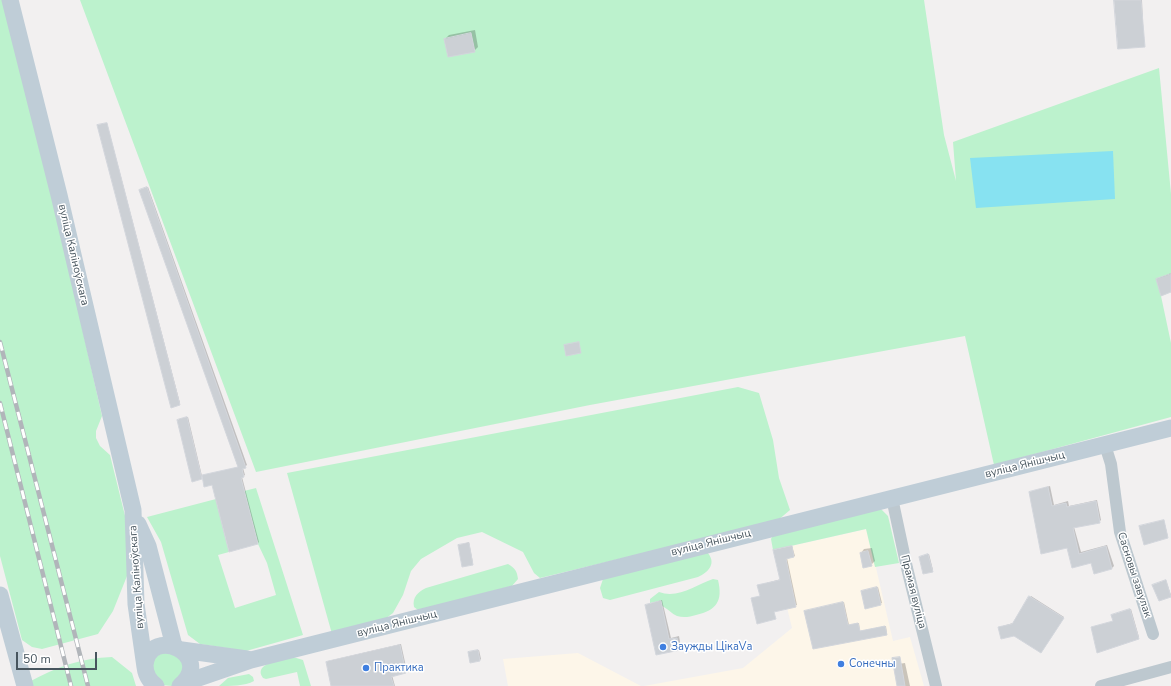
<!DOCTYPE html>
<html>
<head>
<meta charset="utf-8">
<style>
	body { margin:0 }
	#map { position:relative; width:1171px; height:686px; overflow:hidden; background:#f2f0f0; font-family:"Nunito Sans",sans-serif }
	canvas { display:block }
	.scale { position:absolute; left:16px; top:652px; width:81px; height:18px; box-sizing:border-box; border:2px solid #47555e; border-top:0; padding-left:5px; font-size:12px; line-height:14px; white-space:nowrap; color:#47555e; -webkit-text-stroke:3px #fff; paint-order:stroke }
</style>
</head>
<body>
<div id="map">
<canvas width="1171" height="686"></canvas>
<div class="scale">50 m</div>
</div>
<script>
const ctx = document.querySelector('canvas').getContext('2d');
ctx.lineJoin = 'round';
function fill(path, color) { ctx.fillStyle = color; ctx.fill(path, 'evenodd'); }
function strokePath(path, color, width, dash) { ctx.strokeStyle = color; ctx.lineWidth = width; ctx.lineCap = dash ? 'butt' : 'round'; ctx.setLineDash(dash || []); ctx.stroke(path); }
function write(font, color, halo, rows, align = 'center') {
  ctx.font = font + ' "Nunito Sans",sans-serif'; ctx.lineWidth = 3; ctx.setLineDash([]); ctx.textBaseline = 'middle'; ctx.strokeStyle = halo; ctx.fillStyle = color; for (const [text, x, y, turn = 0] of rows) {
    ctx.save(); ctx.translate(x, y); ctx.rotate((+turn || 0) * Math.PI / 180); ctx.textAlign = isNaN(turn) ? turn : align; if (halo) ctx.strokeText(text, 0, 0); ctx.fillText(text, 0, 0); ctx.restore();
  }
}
const commercial = new Path2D(`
	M867,529l26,112 17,-4 14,49h-280l99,-18 49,-40 -19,-78z
	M578,653l63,33h-133l-5,-27z`);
const green = new Path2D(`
	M0,0h3l51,203 48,213 -6,15v7l4,8 10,9 18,73 1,43 -16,40 -15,23 -56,15 -10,-2 -10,-7 -22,-84z
	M80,0h844l20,135 12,46 -3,-39 206,-74 12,126v98l-10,4 10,47v74l-177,48 -29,-129 -375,69 -334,67z
	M738,387l21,6 14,47 6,38 11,32 -13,11 -237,57 -6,-5 -11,-21 -41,-20 -25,6 -36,21 -10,12 -8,24 -10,18 -8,6 -53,15 -45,-161z
	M256,488l47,147 -57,16 -46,-7 -12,-9 -27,-93 -14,-25 69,-18 13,53 -11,3 17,53 41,-13 -9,-32 -9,-19 -14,-53z
	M881,509l7,7 11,47 -24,4 -9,-38 -93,21 -2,-11 2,-4z
	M707,552c10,11 2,20 -9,25l-88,23 -7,-2 -3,-10 3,-9z
	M508,564c7,4 9,7 10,15l-6,7 -94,24 -4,-3c-2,-10 4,-15 12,-19z
	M713,579l5,1c5,21 -1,30 -22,35 -6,2 -13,3 -19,1 -5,-2 -10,-8 -15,-10l-2,-5 -10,2v-4l9,-7c19,7 37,-7 54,-13z
	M163,648l24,16 -15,22 -11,-1 -12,-23z
	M112,657l20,16 4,13h-106l-1,-4c27,-15 52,-24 83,-25z
	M293,657l10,3 8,26h-11l-3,-14 -31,7 -3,-1c-11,-15 20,-18 30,-21z
	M249,674l4,3 1,4c-9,5 -24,5 -35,5l9,-8z`);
const water = new Path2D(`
	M1113,151l2,48 -139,9 -6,-50z`);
const shadow = new Path2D(`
	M1115,0h27l2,46z
	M475,30l3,17 -4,4 -29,-12 4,-4z
	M107,123l73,280 -1,1 -80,-279z
	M148,187l99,278 -4,3 2,7 -3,2 17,65 -1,1 -45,-59 -10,-7 -10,3 -14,-61 9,-2 14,59 36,-9 -98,-277z
	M1171,273v18l-14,-12z
	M1050,486l4,19 14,-4 1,5 28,-6 4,20 -2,2 -25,5 7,25 26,-7 7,21 -2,2 -21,-6 -18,5 -5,-21 -38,-54z
	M1164,520l4,17 -27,-11z
	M469,542l4,21 -1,1 -12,-19z
	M792,546l3,10 -8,2 10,47 -23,6 1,7 -23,-20 9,-2 -2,-11 22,-6 -6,-29z
	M872,548l3,13 -4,4 -10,-12 3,-4z
	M929,554l4,16 -1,1 -12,-14z
	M1166,580l5,15 -12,5 -5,-15z
	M878,587l4,16 -16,5 -4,-17z
	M1031,596l33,21 -22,34 -43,-24 14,-4z
	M662,600l9,38 8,-2 2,11 -24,7 -11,-49z
	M844,602l5,23 10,-2 1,8 26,-5 1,8 -73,14 -9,-37z
	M1131,609l8,28 -1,1 -24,-17 -2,-6z
	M401,644l6,27 -15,4 3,11h-63l-5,-24 1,-1z
	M479,650l2,9 -1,1 -11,-8z
	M905,663l5,23h-12v-22z`);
const building = new Path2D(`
	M1114,0h27l4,47 -27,2z
	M471,33l4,19 -27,5 -4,-18z
	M107,123l73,282 -9,3 -74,-283z
	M147,187l99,281 -4,1 2,8 -3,1 17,66 -29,8 -17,-67 -8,2 -2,-12 36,-8 -99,-277z
	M1171,274v18l-10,4 -5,-17z
	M579,342l2,11 -15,3 -2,-11z
	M187,417l15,62 -10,3 -15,-62z
	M1048,487l4,19 14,-3 1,4 29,-6 4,22 -27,5 6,26 27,-8 6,23 -18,5 -3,-11 -19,5 -5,-20 -26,6 -12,-62z
	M1164,520l4,18 -24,7 -5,-19z
	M469,543l4,22 -11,2 -4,-22z
	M792,546l2,11 -8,2 10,48 -22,5 2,7 -19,5 -6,-26 9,-2 -3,-11 23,-5 -7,-30z
	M868,551l4,15 -9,2 -3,-15z
	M928,554l5,18 -10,2 -4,-17z
	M1166,580l5,17 -12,4 -7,-16z
	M877,587l4,18 -16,4 -4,-18z
	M1029,596l35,22 -23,35 -27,-17 -13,3 -3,-12 14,-3z
	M661,601l8,38 8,-1 3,12 -24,5 -11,-50z
	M843,602l5,23 10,-2 2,8 25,-5 2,9 -74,14 -9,-38z
	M1130,609l9,30 -42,14 -6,-26 22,-6 -2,-6z
	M400,645l6,28 -15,4 3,9h-63l-5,-24z
	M478,650l2,11 -10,2 -2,-11z
	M900,657l5,29h-8l-5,-28z`);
const street = new Path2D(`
	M1105,445l6,19 9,68 33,102
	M892,498l15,70 29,118
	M1101,686l70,-19`);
const secondary = new Path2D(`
	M10,0l49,195 74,315 3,94 9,63
	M138,524l10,22 26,100
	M0,595l25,91
	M182,650l65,9
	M184,683l67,-23 920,-232
	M156,686c-7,-5 -11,-13 -11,-21 5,-41 71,-10 35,21`);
const rail = new Path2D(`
	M0,342l88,344
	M0,403l71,283`);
const markers = [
	[663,647,4,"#3f7fe0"],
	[841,664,4,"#3f7fe0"],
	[366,668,4,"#3f7fe0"]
];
const streetNames = [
	["вуліца Каліноўскага",73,255,77],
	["вуліца Янішчыц",1025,465,-14],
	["вуліца Янішчыц",711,543,-14],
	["Сасновы завулак",1134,575,72],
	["вуліца Каліноўскага",137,577,-94],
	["Прамая вуліца",913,592,76],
	["вуліца Янішчыц",397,624,-14]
];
const shopNames = [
	["Заужды ЦікаVа",671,647],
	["Сонечны",849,664],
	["Практика",374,668]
];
fill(commercial, '#fdf6e9');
fill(green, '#bcf2cd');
fill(water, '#87e2f1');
fill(shadow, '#0003');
fill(building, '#ccd0d5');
strokePath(building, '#d3d6dc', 1);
strokePath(street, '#bdc8cf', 12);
strokePath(secondary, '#bfcdd7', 17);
strokePath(rail, '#b1b5ba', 4.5);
strokePath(rail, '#fff', 3, [9]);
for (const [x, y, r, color] of markers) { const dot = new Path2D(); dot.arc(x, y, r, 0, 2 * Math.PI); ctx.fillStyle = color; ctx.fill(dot); strokePath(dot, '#fff', 1.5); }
write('11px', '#47555e', '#fff', streetNames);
write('11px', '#366cbe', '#fff', shopNames, 'left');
</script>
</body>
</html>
